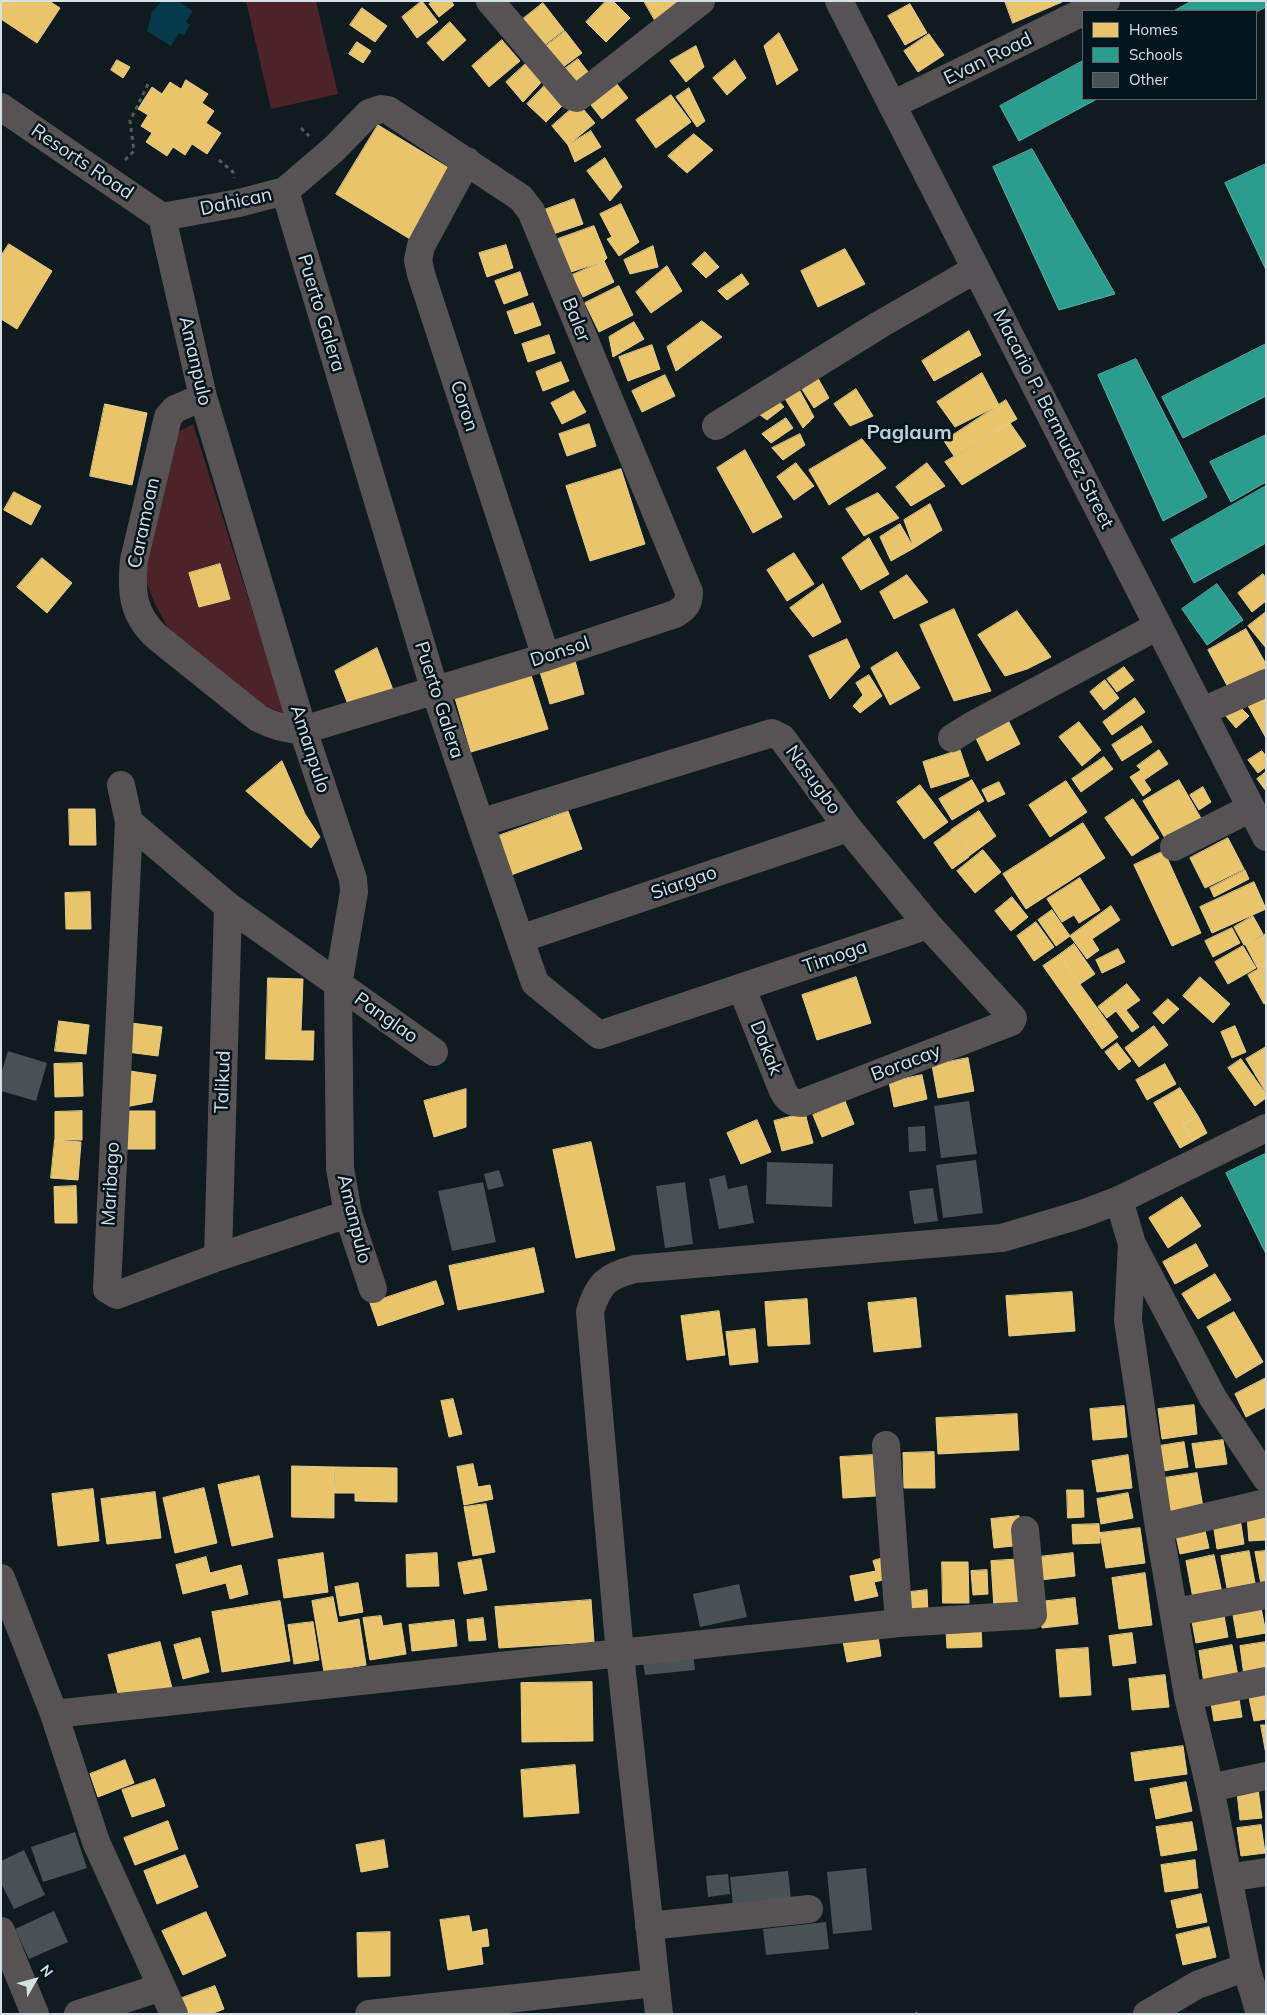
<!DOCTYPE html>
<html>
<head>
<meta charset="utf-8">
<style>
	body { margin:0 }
	#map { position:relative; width:1267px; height:2015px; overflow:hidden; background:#101b1f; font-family:Mulish,sans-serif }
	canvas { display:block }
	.frame { position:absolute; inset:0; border:2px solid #d5e1e6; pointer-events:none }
	.legend { position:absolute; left:1082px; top:10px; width:175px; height:90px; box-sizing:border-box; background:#03151c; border:1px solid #57676d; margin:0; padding:6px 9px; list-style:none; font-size:15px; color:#d5e1e6 }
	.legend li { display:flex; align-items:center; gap:10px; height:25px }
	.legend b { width:25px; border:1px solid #57676d }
	.north { position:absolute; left:10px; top:1955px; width:50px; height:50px; -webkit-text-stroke:4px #03151c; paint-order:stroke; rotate:52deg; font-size:14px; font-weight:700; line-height:20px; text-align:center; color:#d5e1e6 }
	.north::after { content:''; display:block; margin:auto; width:18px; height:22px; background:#d5e1e6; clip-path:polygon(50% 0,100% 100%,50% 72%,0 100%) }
</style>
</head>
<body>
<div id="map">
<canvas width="1267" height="2015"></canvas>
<div class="frame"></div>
<ul class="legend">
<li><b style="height:14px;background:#e9c46a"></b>Homes</li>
<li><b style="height:14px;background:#2a9d8f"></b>Schools</li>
<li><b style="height:14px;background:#485154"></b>Other</li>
</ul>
<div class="north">N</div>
</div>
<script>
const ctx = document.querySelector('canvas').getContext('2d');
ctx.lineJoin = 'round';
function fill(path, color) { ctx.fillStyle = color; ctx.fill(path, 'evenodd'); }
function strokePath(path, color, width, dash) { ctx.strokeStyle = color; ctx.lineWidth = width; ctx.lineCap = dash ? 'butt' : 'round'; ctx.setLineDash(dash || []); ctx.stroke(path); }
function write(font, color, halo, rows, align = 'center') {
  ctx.font = font + ' Mulish,sans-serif'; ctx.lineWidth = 5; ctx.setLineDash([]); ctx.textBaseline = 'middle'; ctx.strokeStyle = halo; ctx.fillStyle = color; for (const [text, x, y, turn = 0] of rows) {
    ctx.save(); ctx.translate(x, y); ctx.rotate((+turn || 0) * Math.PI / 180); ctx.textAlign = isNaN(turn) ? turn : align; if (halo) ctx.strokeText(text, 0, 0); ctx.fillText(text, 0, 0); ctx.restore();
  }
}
const green = new Path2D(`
	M246,1h70l22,93 -67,15z
	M193,424l92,290 -54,-23 -55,-48 -21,-39 -11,-28 24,-139z`);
const water = new Path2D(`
	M162,1h16l15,10 -7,11 4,3 -6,10 -5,-2 -8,13 -24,-15 5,-19z`);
const homes = new Path2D(`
	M1,1h48l11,7 -23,35 -36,-24z
	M422,1l16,21 -21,16 -15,-21z
	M433,1h18l3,4 -15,12 -10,-13z
	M606,1h7l17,17 -24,24 -20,-20z
	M644,1h48l-33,26z
	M1005,1h56l1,1 -49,21z
	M543,3l21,27 -25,19 -20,-27z
	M910,4l17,29 -22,12 -17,-29z
	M362,8l25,18 -12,16 -25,-17z
	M450,22l16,18 -23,21 -16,-18z
	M565,31l17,22 -23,17 -16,-22z
	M779,33l19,37 -21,15 -13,-39z
	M929,34l15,21 -26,17 -14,-21z
	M502,40l18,21 -31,26 -17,-21z
	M357,42l14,9 -8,12 -14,-9z
	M696,46l8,21 -18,15 -16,-21z
	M531,59l16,17 -24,26 -17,-20z
	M578,59l11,14 -19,14 -11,-14z
	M117,60l13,7 -7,11 -12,-8z
	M735,60l11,18 -19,17 -14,-17z
	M613,79l15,19 -26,21 -15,-19z
	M186,80l22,14 -6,9 12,8 -8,12 15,10 -14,21 -15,-10 -7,11 -12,-8 -6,9 -21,-14 6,-9 -11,-7 7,-11 -10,-6 14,-22 10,7 8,-12 11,7z
	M548,82l19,19 -21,21 -19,-18z
	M689,88l16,33 -8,6 -21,-30z
	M671,95l20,27 -35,26 -20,-28z
	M578,103l17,20 -27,22 -16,-19z
	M378,125l74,45 -42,69 -74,-45z
	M591,131l10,16 -26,15 -7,-17z
	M694,134l19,16 -26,23 -19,-17z
	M605,158l17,29 -12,14 -23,-30z
	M574,199l9,25 -30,10 -9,-24z
	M621,204l18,38 -20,14 -12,-17 5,-2 -12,-23z
	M594,226l13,32 -3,3 -33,11 -13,-33z
	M9,244l43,27 -35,58 -16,-10v-63z
	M506,245l7,23 -26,9 -8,-24z
	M653,246l5,21 -28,7 -6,-14z
	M845,249l20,35 -47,23 -17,-36z
	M705,252l14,15 -13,11 -14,-14z
	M604,261l10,21 -31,15 -11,-22z
	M667,266l15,25 -31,22 -15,-21z
	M520,272l8,23 -24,9 -9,-23z
	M742,274l7,10 -22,16 -9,-9z
	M619,286l14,29 -34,17 -14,-29z
	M533,303l8,22 -26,9 -8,-22z
	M702,321l20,16 -46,34 -9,-24z
	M634,322l10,17 -31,18 -4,-20z
	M969,331l12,24 -47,26 -12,-20z
	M549,335l6,18 -27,9 -6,-18z
	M652,345l8,24 -32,12 -9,-24z
	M561,362l8,19 -26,10 -7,-19z
	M815,373l14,25 -15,10 -16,-25z
	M982,373l17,32 -44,22 -18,-25z
	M665,375l10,21 -33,16 -10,-21z
	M856,389l17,27 -23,10 -16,-22z
	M574,391l12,21 -24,12 -11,-21z
	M800,391l14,26 -11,11 -19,-31z
	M775,397l9,10 -17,13 -15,-11z
	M1006,400l11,19 -63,37 -10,-15z
	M105,404l42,9 -15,72 -42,-9z
	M786,418l7,10 -22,15 -9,-9z
	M1010,423l16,23 -64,39 -17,-23z
	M589,424l7,22 -29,10 -8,-22z
	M800,434l5,11 -22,15 -11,-12z
	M862,439l24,29 -57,37 -20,-35z
	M745,450l37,67 -29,16 -36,-65z
	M796,463l18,23 -20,14 -17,-23z
	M927,463l18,23 -34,20 -15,-19z
	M621,469l24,75 -55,17 -24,-75z
	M14,492l27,14 -10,19 -27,-15z
	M878,493l21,25 -35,18 -18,-27z
	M930,504l12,26 -28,18 -10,-28z
	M900,524l14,24 -23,13 -11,-24z
	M869,538l20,36 -28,16 -19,-32z
	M794,553l20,31 -27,17 -20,-31z
	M42,558l30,25 -25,30 -30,-26z
	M220,564l10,35 -31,8 -10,-34z
	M1263,574l3,4v23l-14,11 -14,-19z
	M907,575l21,27 -34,17 -14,-27z
	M823,584l18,38 -28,15 -23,-29z
	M954,609l37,82 -37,10 -34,-76z
	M1017,611l34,46 -24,12 -22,7 -27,-41z
	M1266,612v36l-18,-22z
	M1246,629l20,35v4l-37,21 -21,-39z
	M847,639l13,28 -30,32 -21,-43z
	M377,648l16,42 -44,17 -14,-36z
	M897,652l23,36 -30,17 -19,-37z
	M575,661l9,33 -34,10 -10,-32z
	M1124,667l10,13 -17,12 -10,-13z
	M531,675l17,54 -77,23 -16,-54z
	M869,675l13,21 -22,17 -7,-7 10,-11 -7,-12z
	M1105,680l14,18 -15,12 -14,-18z
	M1266,691v47l-20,-36z
	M1135,698l10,14 -33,23 -9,-13z
	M1237,704l12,12 -13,12 -11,-13z
	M1005,714l15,30 -33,17 -15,-31z
	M1079,722l22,28 -19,16 -23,-29z
	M1142,726l10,16 -30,19 -10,-16z
	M960,750l9,26 -38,12 -8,-26z
	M1159,750l9,14 -24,16 7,10 -8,6 -13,-19 11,-7 -4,-4z
	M1262,751l4,5v11l-8,6 -10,-13z
	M1104,757l9,12 -32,23 -9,-13z
	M282,761l23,53 15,23 -9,11 -65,-57z
	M1266,772v19l-9,-12z
	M972,780l12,21 -32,19 -13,-21z
	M1179,780l23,40 -36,20 -23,-39z
	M1066,781l21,31 -37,25 -21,-32z
	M999,782l6,12 -17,8 -6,-12z
	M920,785l28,37 -24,17 -27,-37z
	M1203,787l8,15 -12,8 -9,-15z
	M1133,799l26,39 -27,18 -27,-38z
	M69,809h26l1,36h-26z
	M568,811l14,38 -71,26 -13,-39z
	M979,811l17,25 -27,20 -18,-26z
	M1083,823l22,35 -79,51 -23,-35z
	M951,831l18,26 -17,12 -18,-26z
	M1228,838l16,31 -39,19 -15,-30z
	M983,850l18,22 -26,21 -18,-22z
	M1164,851l37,82 -29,13 -38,-81z
	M1245,870l4,9 -35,18 -4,-9z
	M1080,878l20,32 -21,13 -5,-8 -12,7 -15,-23z
	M1254,882l12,27 -54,24 -12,-26z
	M90,892l1,37h-25l-1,-36z
	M1012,897l16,20 -17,14 -16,-20z
	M1111,906l9,14 -28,19 7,11 -12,9 -17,-23z
	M1052,910l18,26 -14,10 -18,-26z
	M1253,916l10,18 -19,11 -10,-18z
	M1036,922l18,25 -20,14 -17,-25z
	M1232,928l8,15 -27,14 -8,-16z
	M1266,934v31l-8,4 -13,-25z
	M1074,944l21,30 -15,10 -21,-29z
	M1243,946l13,22 -28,16 -13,-22z
	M1118,949l7,13 -23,11 -6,-13z
	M1059,955l59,82 -16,12 -59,-83z
	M1266,965v38l-2,1 -16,-29z
	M856,977l15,46 -54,17 -15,-45z
	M1200,977l30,27 -17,19 -30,-27z
	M268,978l35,1 -2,52h13l-1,29 -47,-1z
	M1127,984l13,16 -14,10 13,17 -7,5 -16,-21 -9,7 -9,-11z
	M1168,999l11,10 -16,15 -10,-11z
	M59,1021l30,4 -3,29 -31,-3z
	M131,1023l31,4 -4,29 -31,-4z
	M1154,1026l14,19 -29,22 -14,-19z
	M1235,1026l11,26 -14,6 -11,-26z
	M1117,1043l14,18 -12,9 -14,-18z
	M1266,1047v44h-1l-19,-32z
	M968,1058l6,33 -36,7 -6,-33z
	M1241,1059l25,35v4l-11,8 -27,-38z
	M82,1063l1,33 -28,1 -1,-33z
	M1165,1064l11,20 -29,16 -11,-20z
	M130,1071l26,4 -4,27 -27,5z
	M922,1075l5,24 -33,8 -5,-25z
	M1180,1088l18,28 -15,9 10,16 -13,7 -26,-45z
	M466,1089v38l-32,10 -10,-36z
	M845,1101l9,23 -32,13 -9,-22z
	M82,1111v29h-27v-28z
	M124,1111h31v38h-32z
	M805,1113l8,30 -31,8 -8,-30z
	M1198,1116l9,17 -14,8 -10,-16z
	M757,1120l14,32 -30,12 -14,-31z
	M55,1140l26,2 -3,38 -27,-2z
	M591,1142l24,108 -39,8 -23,-108z
	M76,1186l1,37h-22l-1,-36z
	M1182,1197l19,29 -33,22 -19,-30z
	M1196,1244l12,22 -33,18 -12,-22z
	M534,1248l10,44 -86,18 -9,-44z
	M1215,1274l16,26 -33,19 -16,-25z
	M436,1281l8,23 -66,22 -8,-23z
	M1072,1292l3,39 -66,5 -3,-40z
	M916,1298l5,49 -47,5 -6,-49z
	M807,1299l3,45 -42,2 -3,-44z
	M719,1311l6,44 -38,5 -6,-44z
	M1234,1312l29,50 -27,16 -29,-51z
	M755,1329l3,33 -28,3 -4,-33z
	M1266,1378v29l-20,10 -11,-23z
	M453,1399l9,35 -13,3 -8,-36z
	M1194,1405l3,29 -35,5 -4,-30z
	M1124,1406l3,31 -34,3 -3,-31z
	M1017,1414l2,36 -81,4 -2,-36z
	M1223,1440l4,24 -31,4 -4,-24z
	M1184,1442l4,25 -25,4 -4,-25z
	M934,1452l1,36h-31l-1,-35z
	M873,1455l3,41 -33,2 -3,-41z
	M1128,1455l4,33 -35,4 -5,-31z
	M473,1464l5,23 12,-2 3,14 -29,6 -7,-38z
	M292,1466l42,1v51l-42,-1z
	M334,1467l63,1v34l-42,-1v-8h-20z
	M1197,1473l6,34 -34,5 -5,-34z
	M259,1476l14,61 -41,9 -14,-61z
	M204,1488l13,55 -42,10 -12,-55z
	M93,1489l6,52 -41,5 -6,-52z
	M1067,1490h16l1,27 -16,1z
	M155,1492l6,46 -54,6 -6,-45z
	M1128,1493l5,25 -32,6 -4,-25z
	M486,1504l9,48 -22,4 -9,-49z
	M1266,1514v26l-17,1 -2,-25z
	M1019,1516l3,29 -28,3 -3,-29z
	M1240,1518l4,26 -27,5 -4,-26z
	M1099,1524l1,19 -27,1 -1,-19z
	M1204,1526l5,22 -29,6 -5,-23z
	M1140,1528l5,35 -39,5 -6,-35z
	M1249,1551l6,32 -28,5 -6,-32z
	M1266,1551v33h-5l-6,-32z
	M323,1553l5,39 -44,6 -6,-38z
	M437,1553l2,33 -32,1 -1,-32z
	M1073,1553l2,23 -43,5 -3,-23z
	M1214,1555l8,38 -29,5 -7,-37z
	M206,1557l4,16 31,-8 7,29 -18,5 -4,-16 -43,11 -7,-29z
	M883,1558l5,21 -14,3 4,14 -23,5 -5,-25 26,-5 -3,-10z
	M481,1559l6,31 -23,4 -6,-31z
	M1024,1559l3,47 -33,2 -3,-47z
	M942,1562h26l1,41h-26z
	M987,1570l1,24 -15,1 -2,-24z
	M1145,1573l7,52 -33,4 -7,-51z
	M358,1583l5,29 -23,4 -5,-29z
	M927,1590l1,25 -16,1 -2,-24z
	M333,1597l5,26 21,-4 7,46 -42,7 -12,-71z
	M1075,1598l3,26 -36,4 -3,-26z
	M591,1600l3,42 -95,6 -4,-41z
	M280,1601l10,60 -68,11 -10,-60z
	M1260,1603l6,30 -29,5 -5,-29z
	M1223,1610l5,27 -32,6 -5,-27z
	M381,1616l2,10 18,-3 5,31 -36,6 -7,-42z
	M483,1618l3,22 -17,1 -2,-21z
	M454,1620l3,26 -45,5 -3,-26z
	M313,1622l6,38 -25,4 -6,-39z
	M981,1628l1,19 -35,1 -1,-19z
	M877,1630l4,26 -34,6 -5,-26z
	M1132,1633l4,30 -23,3 -4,-30z
	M200,1638l9,34 -26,7 -9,-34z
	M160,1642l12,46 -52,13 -12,-46z
	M1266,1642v31l-22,3 -4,-30z
	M1232,1645l6,31 -34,7 -5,-32z
	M1088,1648l3,47 -31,2 -4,-47z
	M1165,1675l4,32 -37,3 -3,-31z
	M592,1682l1,59 -71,1 -1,-59z
	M1266,1689v30l-12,2 -6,-28z
	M1239,1699l3,18 -28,4 -3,-18z
	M1261,1725h5v29z
	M1183,1746l4,28 -52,7 -4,-28z
	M125,1760l9,23 -36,14 -8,-23z
	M575,1765l4,48 -55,4 -3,-47z
	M155,1779l10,27 -33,11 -10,-27z
	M1186,1782l6,29 -36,8 -6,-30z
	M1258,1789l4,29 -22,2 -3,-28z
	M168,1821l10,28 -43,16 -11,-27z
	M1192,1822l5,28 -36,6 -5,-29z
	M1261,1825l4,28 -24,3 -4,-28z
	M384,1840l4,27 -27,5 -5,-27z
	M185,1855l13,32 -41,17 -13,-33z
	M1195,1860l3,28 -33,4 -4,-27z
	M1201,1894l6,28 -30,6 -6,-27z
	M206,1912l20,44 -43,19 -21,-44z
	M469,1916l3,16 15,-3 2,17 -8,1 2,17 -35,6 -8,-50z
	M1209,1927l7,30 -33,8 -7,-30z
	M390,1932v44l-32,1 -1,-44z
	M215,1986l9,23 -13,5h-23l-6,-16z`);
const schools = new Path2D(`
	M1192,1h74v6l-10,5 -82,-1z
	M1083,61v38h14l-78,42 -19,-35z
	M1032,149l83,145 -56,16 -66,-143z
	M1266,164v106l-41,-87z
	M1266,344v52l-83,42 -21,-41z
	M1136,359l71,138 -44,24 -65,-146z
	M1266,435v47l-35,20 -21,-40z
	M1266,486v57l-72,40 -23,-43z
	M1217,584l26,36 -36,25 -25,-36z
	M1265,1154l1,1v99l-40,-81z`);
const building = new Path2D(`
	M8,1051l39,12 -11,38 -35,-10v-17z
	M969,1101l8,53 -36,4 -7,-52z
	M925,1126l1,25 -17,1 -1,-25z
	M976,1160l7,53 -40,5 -7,-53z
	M767,1162l66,2 -1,43 -66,-3z
	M499,1170l5,16 -16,4 -4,-16z
	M725,1175l3,14 19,-4 7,38 -35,6 -10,-50z
	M483,1182l13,60 -44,9 -14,-60z
	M685,1182l8,62 -28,4 -9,-62z
	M933,1188l5,33 -24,3 -5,-33z
	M739,1584l8,33 -47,10 -7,-33z
	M693,1651l2,19 -50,5 -3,-19z
	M75,1832l12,36 -44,14 -12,-35z
	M24,1850l21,45 -31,14 -13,-26v-22z
	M866,1868l6,62 -39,4 -6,-62z
	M788,1871l3,28 -58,6 -3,-28z
	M728,1874l2,20 -22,3 -2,-21z
	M54,1911l14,31 -39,17 -14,-30z
	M826,1922l3,27 -63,6 -3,-26z`);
const path = new Path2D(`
	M301,128l8,8
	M125,160l9,-9 -4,-30 19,-39
	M219,160l14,12 1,6
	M916,2014l1,-2`);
const minor = new Path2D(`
	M490,1l81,95 6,2 124,-97
	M1086,11l20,-10
	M892,105l191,-93
	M1,107l161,110
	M467,161l-46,85 -3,14 3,14 125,383
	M285,191l150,500 100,292 64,52 329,-110
	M162,217l77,-14 46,-12 49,-42 35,-36 12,-4 7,1 133,88 10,13 158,381c0,12 -4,16 -14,22l-129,43 -243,73c-17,0 -30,-4 -45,-12l-101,-81c-25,-23 -26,-45 -23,-77l34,-143 7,-8 28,-12
	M162,217l41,180 100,333 50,149 1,13 -16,93 2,183 8,46 25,75
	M716,426l163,-101 97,-56
	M1203,711l63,-28
	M952,738l19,-12 187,-100
	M121,785l8,37 -22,467 10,6 101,-38 130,-43
	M129,822l99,84 206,146
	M480,823l292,-90 10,5 66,90 80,97 85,93 -2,4 -209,81c-10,0 -14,-3 -19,-12l-41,-102
	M1174,847l77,-39
	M520,939l328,-111
	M1119,1200l13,44 81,154 53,80
	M1132,1244l-4,76 31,208 29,168 22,92 36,179 14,47
	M218,1257l10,-351
	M886,1445l13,178
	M1159,1528l107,-25
	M1,1578l53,136 42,128 78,172
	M1175,1612l91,-17
	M1188,1696l78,-15
	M54,1714l845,-91 134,-8 -8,-85
	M1210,1788l56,-12
	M1228,1878l38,-6
	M649,1926l160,-17
	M1,1931l34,83
	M78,2014l84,-27
	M369,2014l286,-31
	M659,2014l-39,-360 -30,-342c8,-28 17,-36 45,-43l367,-31 80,-24 37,-14 147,-72
	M1147,2014l50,-29 49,-18`);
const major = new Path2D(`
	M839,1l427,836`);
const streetNames = [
	["Evan Road",988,59,-26],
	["Resorts Road",82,162,34],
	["Dahican",236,202,-12],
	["Puerto Galera",321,313,73],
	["Baler",576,320,68],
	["Amanpulo",195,361,77],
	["Coron",464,406,72],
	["Macario P. Bermudez Street",1053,419,63],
	["Caramoan",144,523,-78],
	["Donsol",560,652,-18],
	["Puerto Galera",439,700,72],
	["Amanpulo",310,749,72],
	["Nasugbo",813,780,54],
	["Siargao",684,883,-19],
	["Timoga",835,957,-19],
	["Panglao",386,1018,35],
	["Dakak",766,1048,68],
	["Boracay",906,1063,-21],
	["Talikud",223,1082,-88],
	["Maribago",111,1184,-87],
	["Amanpulo",354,1219,76]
];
const neighbourhoodNames = [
	["Paglaum",909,433]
];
fill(green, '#4c2328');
fill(water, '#06394a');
fill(homes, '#e9c46a');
strokePath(homes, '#e3cd8f', 1);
fill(schools, '#2a9d8f');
strokePath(schools, '#5db1a9', 1);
fill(building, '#485154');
strokePath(path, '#59595b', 3, [4, 4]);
strokePath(minor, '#575253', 28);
strokePath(major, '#575255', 28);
write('19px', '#d5e1e6', '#03151c', streetNames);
write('bold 20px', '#b9d1db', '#03151c', neighbourhoodNames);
</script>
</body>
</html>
